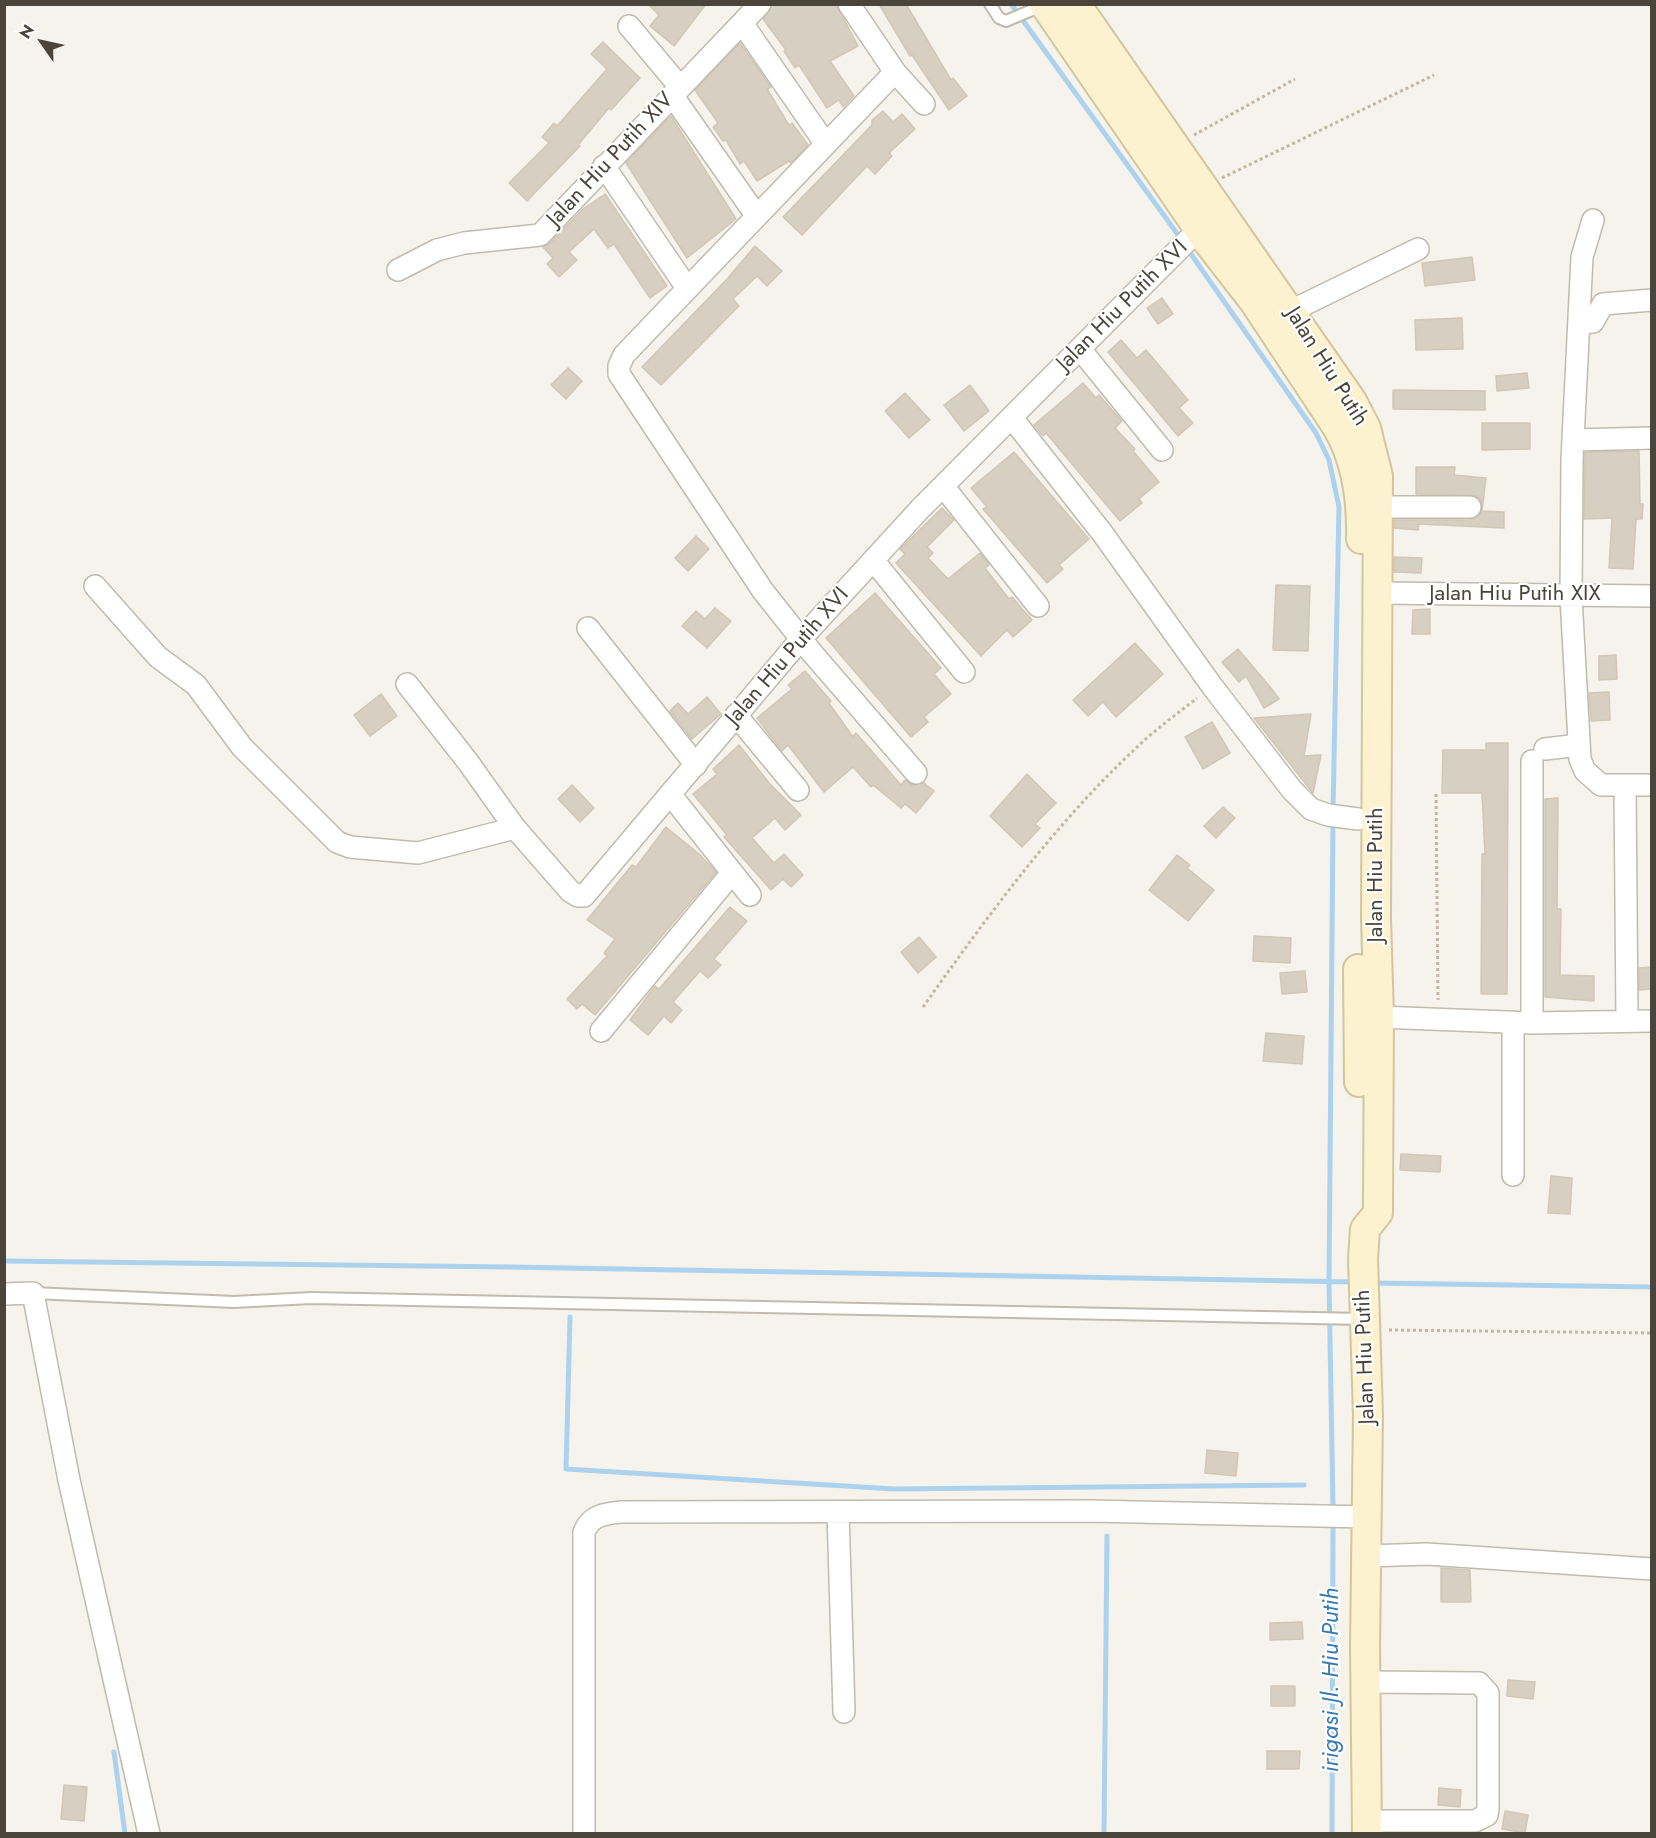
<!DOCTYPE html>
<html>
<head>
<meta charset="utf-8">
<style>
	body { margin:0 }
	#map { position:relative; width:1656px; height:1838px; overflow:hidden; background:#f5f3ec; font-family:Jost,sans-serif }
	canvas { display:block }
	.frame { position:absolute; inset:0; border:6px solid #4a443a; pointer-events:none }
	.north { position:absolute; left:12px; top:12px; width:60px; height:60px; -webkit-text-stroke:4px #fff; paint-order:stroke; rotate:304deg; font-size:16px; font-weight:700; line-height:24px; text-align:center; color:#4a443a }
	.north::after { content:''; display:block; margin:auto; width:21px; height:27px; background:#4a443a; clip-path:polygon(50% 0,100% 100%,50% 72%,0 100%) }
</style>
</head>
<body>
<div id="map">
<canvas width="1656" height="1838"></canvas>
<div class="frame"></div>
<div class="north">N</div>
</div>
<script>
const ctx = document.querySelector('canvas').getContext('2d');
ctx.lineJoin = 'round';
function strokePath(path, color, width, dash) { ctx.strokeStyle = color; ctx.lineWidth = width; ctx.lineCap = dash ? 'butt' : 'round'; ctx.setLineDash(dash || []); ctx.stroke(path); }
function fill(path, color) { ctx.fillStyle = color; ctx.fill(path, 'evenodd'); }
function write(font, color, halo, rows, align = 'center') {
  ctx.font = font + ' Jost,sans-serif'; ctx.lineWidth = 4.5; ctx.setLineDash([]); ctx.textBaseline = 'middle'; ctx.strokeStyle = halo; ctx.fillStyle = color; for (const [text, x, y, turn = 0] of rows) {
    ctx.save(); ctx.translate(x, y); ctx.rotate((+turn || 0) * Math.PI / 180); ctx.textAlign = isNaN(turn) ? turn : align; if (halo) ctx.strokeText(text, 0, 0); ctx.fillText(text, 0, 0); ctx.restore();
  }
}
const stream = new Path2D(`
	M1011,4l170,235
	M1186,247l130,186 13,27 10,47 -6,304
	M4,1261l505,6 847,15
	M1371,1283l281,4
	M570,1317l-4,152 328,20 410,-4
	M1333,1508l-4,-226 4,-462
	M114,1752l11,82
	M1104,1834l3,-298
	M1332,1834l1,-307`);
const building = new Path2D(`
	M648,4h58l-32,42 -24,-20 9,-11z
	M772,4h64l22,42 -28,15 24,35 -11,11 -4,-7 -12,8 -28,-43 -4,3 -11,-17 2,-1 -23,-31z
	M879,4h27l45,76 2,-2 14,18 -18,14 -37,-55 -2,1z
	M603,42l37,36 -29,32 -2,-2 -31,37 2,1 -53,55 -18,-18 40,-40 -7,-6 12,-14 3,3 50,-57 -16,-15z
	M740,43l31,44 -4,2 22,36 3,-2 16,22 -17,18 -2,-2 -32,20 -13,-20 -4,3 -14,-24 -3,1 -10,-14 5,-4 -23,-33z
	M883,111l10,11 9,-8 13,15 -26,24 3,3 -17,18 -8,-8 -65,69 -19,-18 89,-92v-5z
	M671,116l65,103 -49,39 -61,-95z
	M605,194l62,92 -17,12 -36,-54 -6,4 -14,-19 -25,23 8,8 -18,17 -12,-13 6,-6 -10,-11 6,-3 34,-35z
	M755,246l27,25 -15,15 -10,-10 -24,23 6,7 -78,79 -19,-18 85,-88z
	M1472,257l3,23 -50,6 -3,-23z
	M1162,298l11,16 -15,10 -11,-16z
	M1462,318l1,31 -47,1 -1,-30z
	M1121,340l16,18 9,-8 42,50 -9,8 14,15 -15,13 -70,-84z
	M568,368l14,13 -16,18 -15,-14z
	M1527,373l2,15 -32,3 -1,-15z
	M1083,383l13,15 3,-3 23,26 -7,7 20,21 -2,2 26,31 -20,17 3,4 -22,18 -74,-88 -3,3 -9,-11z
	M970,385l19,26 -25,20 -20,-26z
	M1393,390l92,1v19l-92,-1z
	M905,393l25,27 -21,18 -24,-27z
	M1482,423h48v26l-48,1z
	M1639,451l1,53h3l-1,15h-6l-3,50 -24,-1 3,-50 -28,1 1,-67z
	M1014,452l75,87 -30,26 4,4 -16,14 -64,-74 4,-2 -16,-19z
	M1416,467h39l-1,8 32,3 -4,33 22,1v16l-85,-4 -1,6 -24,-2v-8h76l11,-7v-12l-5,-5 -60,-2z
	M942,508l12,12 -27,27 6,6 -5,5 20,21 32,-26 9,12 -4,3 24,31 3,-2 20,23 -19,17 -6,-7 -26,26 -85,-93 9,-9 -5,-5z
	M696,536l13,13 -21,22 -13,-13z
	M1394,557l28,1 -1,15 -27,-1z
	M1276,585l34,1 -2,65 -35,-1z
	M875,593l66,75 -7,6 17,20 -27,23 4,5 -17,15 -85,-99z
	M715,608l16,13 -24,27 -25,-22 14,-15 9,8z
	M1430,609v25h-18l1,-24z
	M1135,643l28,31 -47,43 -13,-15 -15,14 -15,-16z
	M1238,649l33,39 8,11 -15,9 -18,-32 -7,6 -17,-20z
	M1616,655l1,24 -18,1v-24z
	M805,671l26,30 -2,2 24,34 3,-4 45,52 4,-5 7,5 12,-2 10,8 -18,22 -11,-9 -4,4 -28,-23 -2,2 -18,-20 -29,25 -36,-47 -6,6 -10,-13 -15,-20 35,-29 -4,-4z
	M1609,692l1,28 -19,1 -2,-28z
	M381,694l16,22 -27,20 -16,-21z
	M707,697l14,17 -29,25 -22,-28 8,-8 10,11z
	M1311,714l-7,42 17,-1 -8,38 -59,-75z
	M1212,722l18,31 -27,16 -18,-32z
	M1486,743h22l-1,251h-26l1,-140h3l-3,-61h-40l1,-43h43z
	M739,745l31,39 31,31 -16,15 -10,-12 -23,20 22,25 10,-9 19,21 -12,12 -8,-8 -12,11 -47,-53 3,-2 -34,-41 24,-20 -4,-5z
	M1027,774l29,29 -21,21 5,4 -18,19 -32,-31z
	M572,785l22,23 -14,14 -22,-23z
	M1558,798l-1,111h4l-1,66 34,1v25l-49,-4v-198z
	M1223,807l12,11 -19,20 -12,-12z
	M666,827l33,27 17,18 -121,143 -13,-11 -5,5 -10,-10 40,-43 -3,-3 11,-14 -28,-19 45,-55 4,2z
	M1177,855l13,10 -3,3 27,22 -26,31 -39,-31z
	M730,907l17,14 -33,38 7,6 -13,13 -8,-7 -27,31 9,8 -11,13 -7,-7 -16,19 -18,-15 25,-34 4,3z
	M1254,936l37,2 -1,25 -37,-2z
	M919,937l17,20 -18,16 -17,-21z
	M1652,967v22l-13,1v-22z
	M1305,971l2,21 -25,2 -2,-21z
	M1266,1033l38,3 -2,28 -39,-3z
	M1401,1154l40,2 -1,16 -40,-2z
	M1551,1176l21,2 -2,36 -22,-1z
	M1207,1450l31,3 -2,23 -31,-3z
	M1441,1568l29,2 1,32h-30z
	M1302,1622l1,17 -33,1v-17z
	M1508,1680l27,2 -2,17 -26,-3z
	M1271,1686h24v20h-24z
	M1267,1751h33l-1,18h-32z
	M64,1785l23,2 -3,34 -23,-2z
	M1439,1788l22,2 -1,17 -22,-2z
	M1505,1811l23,4 -3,18 -23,-4z`);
const path = new Path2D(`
	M1194,135l101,-56
	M1222,178l212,-103
	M1436,794l2,206
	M923,1007c64,-90 130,-181 211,-257 19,-19 42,-35 63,-52
	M1389,1330l263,3`);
const lane = new Path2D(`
	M990,4l9,14 7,3 38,-16
	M33,1293l201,9 77,-4 1053,21`);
const street = new Path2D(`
	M849,4l46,68 -271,283 -5,11v8l144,217 50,63 103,119
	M742,23l83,120
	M629,26l51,61
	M895,72l29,32
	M672,95l84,120
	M604,166l83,122
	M1593,220l-11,37 -10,203 -1,137 9,162 5,12 16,14h51
	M398,270l39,-20 27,-7 76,-8 220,-231
	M1291,311l127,-62
	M1579,323l14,-1 10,-18 49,-4
	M1080,349l82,101
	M1012,418l91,116 109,152 80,104 19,19 17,6 30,4
	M1574,440l78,-2
	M943,486l95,120
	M1379,507h91
	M873,560l91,112
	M95,586l63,71 38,28 46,62 95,95 13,5 68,6 97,-25
	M1379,593l273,3
	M588,628l108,137
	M407,684l61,78 47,66 55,63 8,5h6l217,-257 119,-130 279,-280
	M736,715l62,75
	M1545,749l34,-4
	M1532,761v262
	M1625,786l2,235
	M670,794l80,101
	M1379,1017l153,6 120,-2
	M1513,1022v153
	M601,1031l131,-158
	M4,1294l29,-1 36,187 80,354
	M838,1512l6,200
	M1367,1556l60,-2 225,15
	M1367,1821h108l12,-6 1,-6v-116l-9,-10 -112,-1
	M584,1834v-302c7,-17 20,-18 37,-20l469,-1 277,6`);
const secondary = new Path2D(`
	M1044,4l163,237 48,62 82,124c20,34 25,73 24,112
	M1076,4l276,397 14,27 12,48 -2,442 3,99 -1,183v13l-13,16 -2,30 5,156 -3,231 2,188
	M1358,969l1,113`);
const streetNames = [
	["Jalan Hiu Putih XIV",611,160,-47],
	["Jalan Hiu Putih XVI",1123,306,-45],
	["Jalan Hiu Putih",1326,367,58],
	["Jalan Hiu Putih XIX",1515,595],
	["Jalan Hiu Putih XVI",788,657,-49],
	["Jalan Hiu Putih",1377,875,-90],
	["Jalan Hiu Putih",1366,1357,-92]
];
const waterNames = [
	["irigasi Jl. Hiu Putih",1332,1680,-90]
];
strokePath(stream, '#acd2ee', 5);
fill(building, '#d6cfc2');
strokePath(building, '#d1c7b5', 1.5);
strokePath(lane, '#c1bbaf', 14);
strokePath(street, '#c1bbaf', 24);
strokePath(secondary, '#d2c69e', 32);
strokePath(path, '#c2b7a0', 3, [3, 3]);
strokePath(lane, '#fff', 10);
strokePath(street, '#fff', 21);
strokePath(secondary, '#fcf2cf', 28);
write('22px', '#4a443a', '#fff', streetNames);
write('italic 24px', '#367bb2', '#fff', waterNames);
</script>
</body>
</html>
